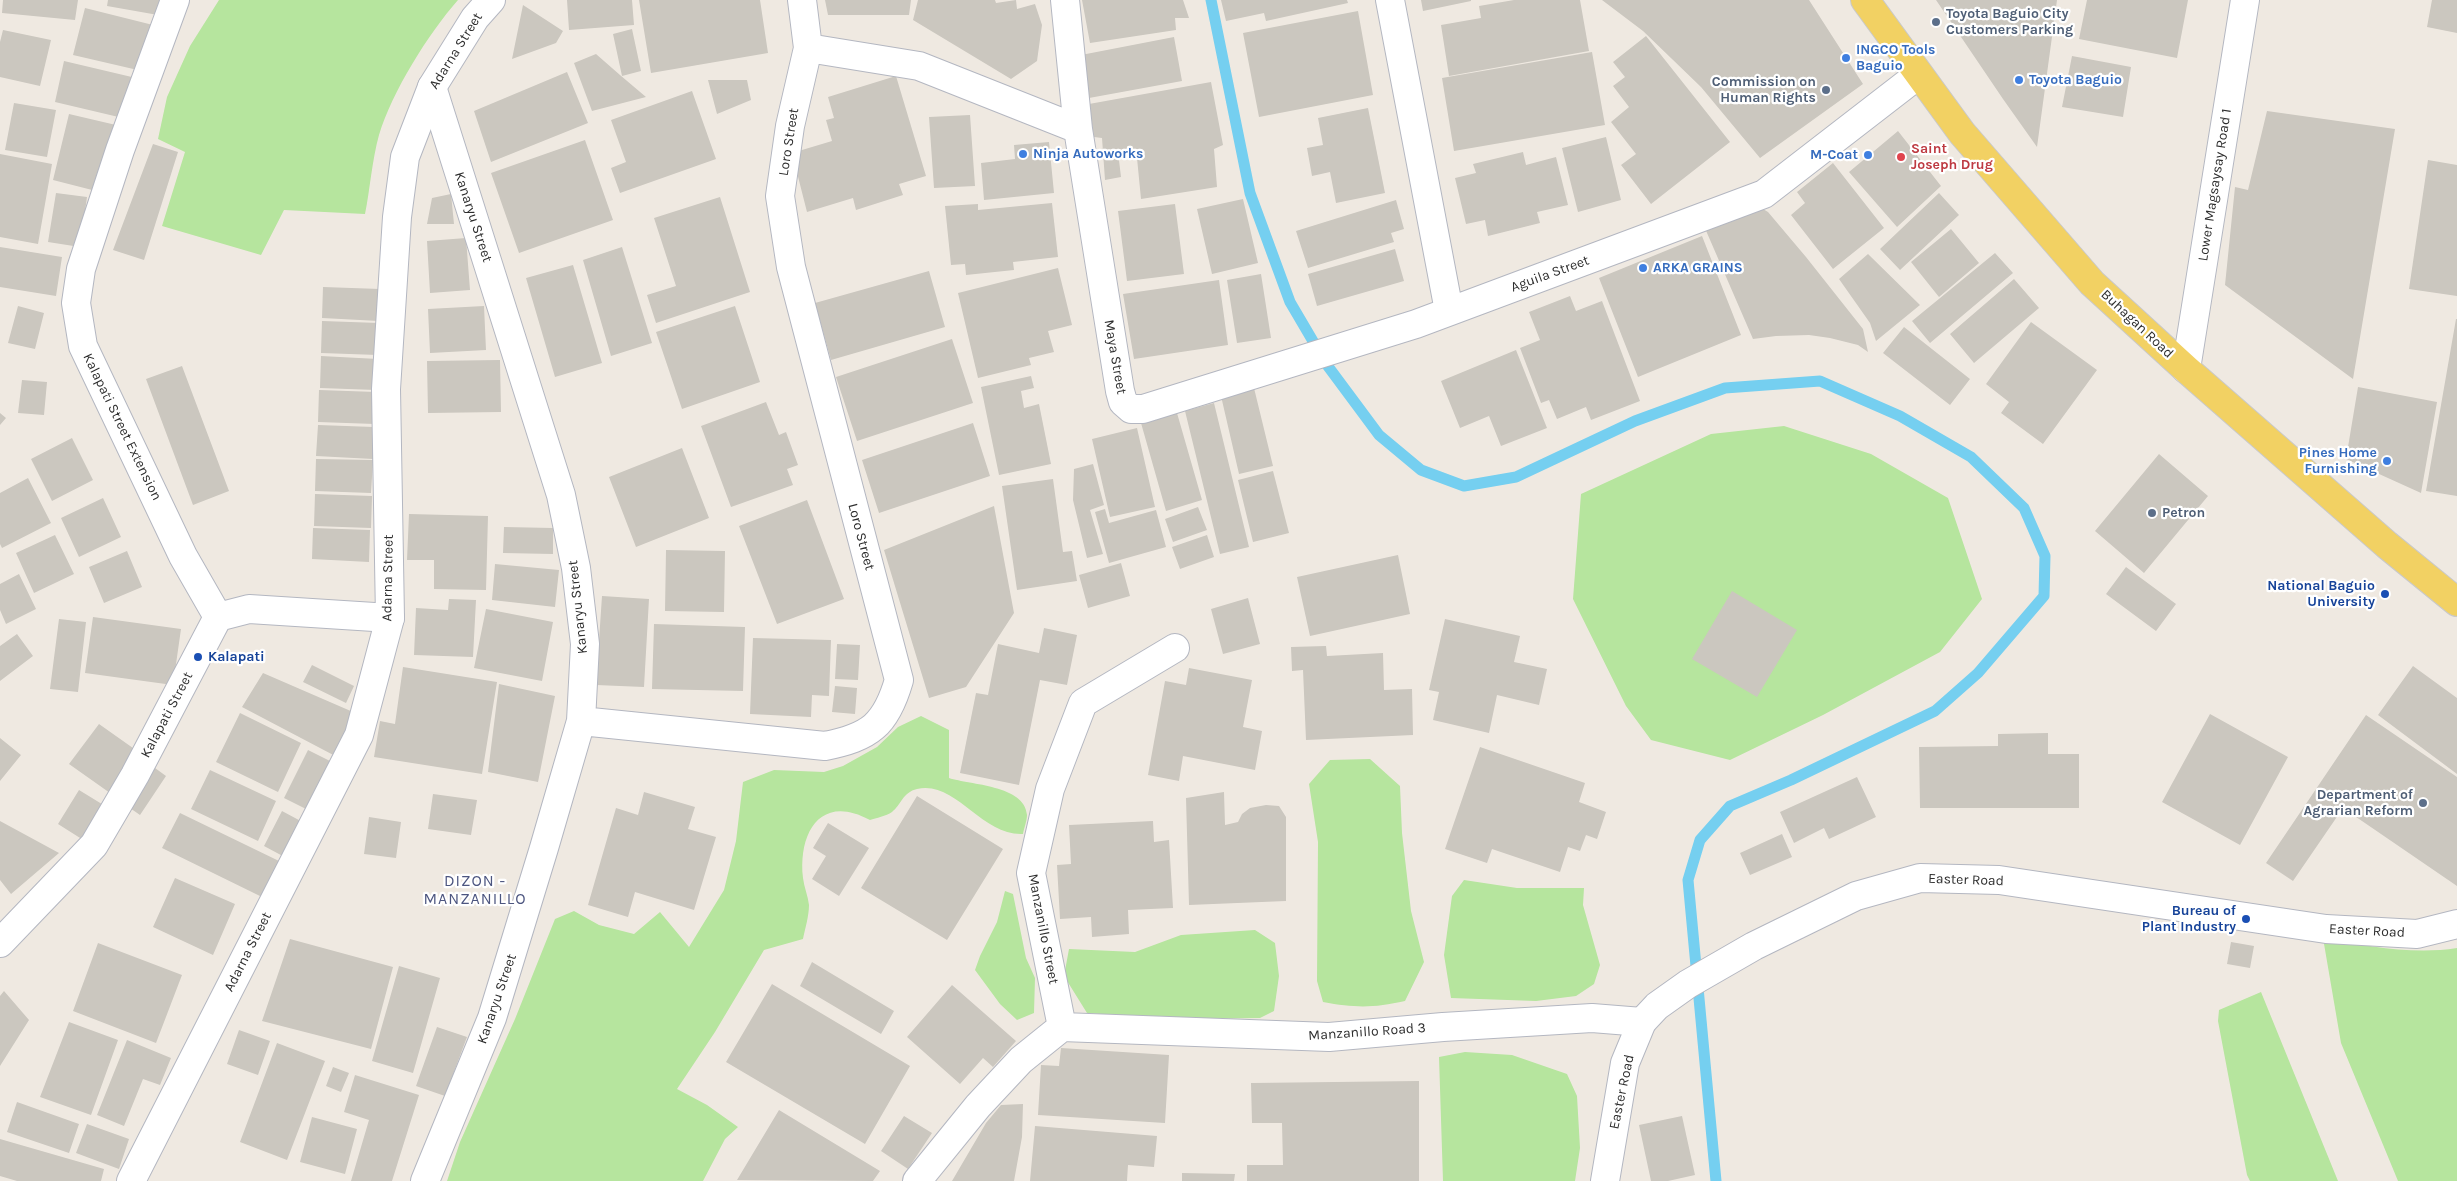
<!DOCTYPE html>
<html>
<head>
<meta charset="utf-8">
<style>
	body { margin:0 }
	canvas { display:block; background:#efe9e1 }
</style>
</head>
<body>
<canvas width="2457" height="1181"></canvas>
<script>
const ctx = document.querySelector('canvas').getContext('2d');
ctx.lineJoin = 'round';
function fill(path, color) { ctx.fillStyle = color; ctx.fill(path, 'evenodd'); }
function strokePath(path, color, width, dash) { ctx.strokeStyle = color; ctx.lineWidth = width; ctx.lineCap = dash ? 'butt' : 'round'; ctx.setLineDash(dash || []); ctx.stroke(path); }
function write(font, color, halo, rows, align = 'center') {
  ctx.font = font + ' Karla,sans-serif'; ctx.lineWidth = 4.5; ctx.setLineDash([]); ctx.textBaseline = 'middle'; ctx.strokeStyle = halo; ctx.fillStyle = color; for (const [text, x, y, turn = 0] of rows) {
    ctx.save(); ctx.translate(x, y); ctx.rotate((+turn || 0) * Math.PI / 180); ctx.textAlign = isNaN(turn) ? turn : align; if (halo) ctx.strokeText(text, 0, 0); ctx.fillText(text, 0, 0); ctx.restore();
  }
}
const green = new Path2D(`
	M219,0h239c-30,34 -66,92 -79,135 -7,25 -9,54 -14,79l-81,-4 -23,45 -99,-29 23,-74 -27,-13 9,-42 23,-51z
	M1784,426l87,28 77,44 34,101 -42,53 -117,63 -93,45 -79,-20 -25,-34 -53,-107 8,-105 130,-60z
	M921,716l28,14v48c21,7 76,7 78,37 0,6 -3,13 -4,19 -42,2 -67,-54 -106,-45 -14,3 -16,16 -25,23 -6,4 -16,6 -22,8 -49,-27 -72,12 -67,58 1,9 5,18 6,27 0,11 -4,24 -6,34l-39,11 -49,82 -38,57 30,16 31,22 -13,12 -22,42h-256l13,-39 55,-123 40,-100 19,-8 25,14 35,9 26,-22 29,35 35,-57 12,-49 7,-59 31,-12 50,2 19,-6 34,-19 21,-20z
	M1370,759l30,27 2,47 9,78 13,51 -19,39c-31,7 -50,7 -82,1l-6,-21 1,-139 -9,-58 21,-24z
	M1464,880l53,8h67l-1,17 17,60 -6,19 -18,12 -40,5 -85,-3 -7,-43 8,-59z
	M1005,891l8,3 13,64 9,20 -1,35 -17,7 -17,-16 -25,-34 5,-14 17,-34z
	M1255,930l20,13 4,33 -5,35 -14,7 -89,1 -84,-6 -23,-37 5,-27 66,3 46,-17z
	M2323,938c44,8 90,17 134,10v233h-59l-57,-138z
	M2261,992l77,189h-88l-3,-6 -29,-154 1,-11z
	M1465,1052l47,3 55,19 10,22 3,52 -5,33h-132l-4,-124z`);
const stream = new Path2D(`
	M1211,0l39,193 40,109 37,63 52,70 42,35 43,16 52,-9 119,-56 90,-33 95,-7 80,35 71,41 53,51 21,48 -1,40 -66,77 -43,38 -144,69 -61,26 -30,34 -12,40 28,301`);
const building = new Path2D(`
	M3,0h75l-3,20 -73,-7z
	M108,0h53l-3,15 -51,-9z
	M567,0h65l2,25 -65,5z
	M639,0h121l8,53 -117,20z
	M825,0h86l-2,15h-81z
	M918,0h77l1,3 20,-3 1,9 18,-5 7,21 -5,36 -26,18 -98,-59z
	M1082,0h101l6,18h-14l1,12 -86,13z
	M1221,0h126l1,3 -82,18 -2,-8 -38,8z
	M1421,0h50v1l-48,10z
	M1514,0h66l9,51 -140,25 -8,-51 40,-7 -2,-12z
	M1602,0h207l54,84 -103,74 -59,-71 -58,-56z
	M1936,0h121l-20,147 -34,-48z
	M2087,0h101l-11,58 -98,-19z
	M2432,0h25v33l-30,-6z
	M523,5l40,26 -7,12 -44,16z
	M85,8l68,17 -11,46 -69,-16z
	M1358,11l15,84 -114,22 -16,-84z
	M632,29l9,42 -19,5 -9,-42z
	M3,30l48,10 -11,46 -40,-9v-35z
	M1646,36l84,106 -79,62 -30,-39 15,-11 -25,-32 18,-15 -16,-21 12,-9 -12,-15z
	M1174,37l8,44 -93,17 -8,-43z
	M1592,52l13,73 -151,26 -12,-73z
	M596,54l24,21 26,22 -54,14 -18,-48z
	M2072,56l59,11 -8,50 -61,-10z
	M64,61l72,17 -9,41 -72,-17z
	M567,72l21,51 -97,39 -17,-51z
	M896,76l30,100 -27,8 4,11 -47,15 -3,-12 -46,14 -15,-59 40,-12 -6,-21 8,-2 -6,-21z
	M708,80h39l4,20 -34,14z
	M1211,82l12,63 -9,4 3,38 -76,12 -4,-41 -19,-6 3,25 -16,3 -3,-42 -8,-1 -5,-33z
	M692,91l24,68 -96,34 -9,-25 15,-6 -15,-42z
	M14,103l42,7 -9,47 -42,-7z
	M1368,108l17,85 -49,10 -6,-31 -18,4 -5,-28 16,-3 -5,-27z
	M2267,111l128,18 -42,250 -128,-94 10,-98 13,3z
	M69,114l47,11 -16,67 -47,-12z
	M970,115l5,71 -41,2 -5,-71z
	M1898,131l43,55 -44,41 -48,-55z
	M1606,137l15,63 -43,12 -16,-64z
	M585,140l28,80 -94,33 -28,-80z
	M1049,142l5,51 -70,7 -3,-37 34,-4 -1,-14z
	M153,144l25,8 -34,108 -31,-10z
	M1523,152l3,13 30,-8 12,48 -31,7 3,11 -52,13 -3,-16 -19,4 -11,-46 21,-5 -3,-9z
	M0,154l52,10 -14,80 -38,-7z
	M2428,160l29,5v131l-48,-7z
	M1833,163l51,65 -51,41 -42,-54 14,-12 -8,-11z
	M56,193l31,4 -7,50 -32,-5z
	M1939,193l20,22 -59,55 -20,-21z
	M451,194l3,30h-27l5,-26z
	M720,197l30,95 -94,31 -9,-28 29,-9 -22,-68z
	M1243,199l15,64 -46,11 -15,-65z
	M1396,200l8,29 -13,4 3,9 -86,26 -12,-37z
	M1052,203l6,54 -45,5 1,8 -48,5 -1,-11 -14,1 -6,-59 33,-2v6z
	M1175,204l9,70 -57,7 -9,-70z
	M1758,206l10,6 38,45 57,72 5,23 -10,-7 -28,-7 -21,-3 -33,1 -23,3 -49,-113z
	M1951,229l28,34 -40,34 -28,-35z
	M1702,236l39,99 -103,42 -39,-99z
	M466,238l4,52 -40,3 -3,-52z
	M0,247l62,10 -6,39 -56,-9z
	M622,247l30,96 -41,13 -28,-96z
	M1395,249l9,32 -87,25 -9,-32z
	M1995,253l18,20 -83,70 -18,-22z
	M1868,254l52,51 -44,36 -6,-18 -31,-44z
	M573,265l29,98 -47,14 -29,-99z
	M1058,268l14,57 -24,6 6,21 -25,6 2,7 -53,13 -20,-85z
	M929,271l16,56 -114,33 -16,-57z
	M1261,274l10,64 -34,5 -10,-63z
	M2014,279l25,29 -65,55 -24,-29z
	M1219,280l9,65 -94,14 -11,-65z
	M323,287l57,2 -1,32 -57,-3z
	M1570,296l6,15 26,-10 38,100 -49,19 -5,-13 -29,12 -8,-19 -8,3 -21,-55 20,-8 -11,-28z
	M18,306l26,7 -9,36 -27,-6z
	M484,306l2,44 -56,3 -2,-44z
	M735,306l25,76 -78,27 -26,-77z
	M2456,319h1v177l-31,-5z
	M322,321l57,2 -1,32 -57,-2z
	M2031,322l66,48 -54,74 -42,-31 8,-11 -23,-18z
	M1904,327l66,52 -20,26 -67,-52z
	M952,339l21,64 -116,38 -21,-64z
	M1516,350l31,78 -46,18 -12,-30 -29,12 -19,-47z
	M321,356l57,3 -2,31 -56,-2z
	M500,360l1,52 -73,1 -1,-52z
	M182,366l47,125 -36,14 -47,-126z
	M1031,376l3,12 -13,3 3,17 15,-4 12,60 -52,11 -18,-88z
	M22,380l25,2 -3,33 -26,-2z
	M2358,387l79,15 -16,91 -75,-34z
	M1254,388l19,78 -34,8 -18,-78z
	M319,390l57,2 -1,32 -57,-2z
	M766,402l13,33 7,-3 12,33 -11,4 6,16 -62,22 -30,-81z
	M1214,403l35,144 -29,7 -35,-143z
	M0,413l6,5 -6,7z
	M1177,413l25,87 -36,11 -25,-88z
	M973,423l17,53 -111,37 -17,-53z
	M318,425l56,2 -1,32 -57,-3z
	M1137,428l18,79 -45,10 -18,-78z
	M72,438l21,42 -41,21 -21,-42z
	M682,448l27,70 -73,29 -27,-70z
	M2159,454l49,42 -64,77 -49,-42z
	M316,459l57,1 -2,33 -56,-2z
	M1093,464l11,41 -14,5 13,44 -16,4 -14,-58 1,-31z
	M1273,471l16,62 -36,9 -15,-62z
	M28,478l23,45 -49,25 -2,-4v-51z
	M1053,479l10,73 9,-1 5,30 -60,9 -15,-104z
	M315,494l57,2 -1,32 -57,-2z
	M103,498l18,39 -42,20 -18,-39z
	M807,500l37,99 -67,25 -38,-98z
	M994,506l20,107 -48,74 -37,11 -45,-148z
	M1198,507l9,23 -34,12 -8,-23z
	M1105,509l4,14 47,-13 10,37 -57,16 -14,-51z
	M409,514l79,2 -2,74 -52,-1v-29h-27z
	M504,527l49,1v26l-50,-1z
	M313,528l57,2 -1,32 -57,-3z
	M55,535l19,39 -40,19 -18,-40z
	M1207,535l7,22 -34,12 -8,-22z
	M666,550l59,1 -1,61 -59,-1z
	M127,551l15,36 -38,16 -15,-36z
	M1398,555l12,59 -100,22 -13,-59z
	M1121,563l9,33 -42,12 -9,-33z
	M495,564l64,6 -4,37 -63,-7z
	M2126,567l50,37 -20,27 -50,-37z
	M19,574l17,35 -30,15 -6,-14v-26z
	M1732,591l65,39 -40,67 -65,-38z
	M602,596l47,3 -5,88 -48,-2z
	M1248,598l12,46 -37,10 -12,-45z
	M449,599l27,1 -3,57 -59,-2 2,-47 32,2z
	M486,609l67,13 -11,59 -68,-13z
	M93,617l88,12 -8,56 -88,-12z
	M59,619l27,3 -8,70 -28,-3z
	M1445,619l75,17 -6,26 33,7 -8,36 -42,-10 -8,38 -56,-13 6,-28 -10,-2z
	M654,624l91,3 -2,64 -91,-2z
	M1044,628l33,7 -10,50 -27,-5 -21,105 -59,-12 16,-80 12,2 10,-51 41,9z
	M17,634l16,22 -33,25v-35z
	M753,638l78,2 -2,56 -17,-1 -1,22 -61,-3z
	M837,644l23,1 -2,35 -23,-1z
	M1326,646l1,10 56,-3 1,37 28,-1 1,46 -107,5 -3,-70 -11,1 -1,-24z
	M312,665l42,21 -8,17 -43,-21z
	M2413,666l44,32v76l-79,-59z
	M403,667l94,15 -15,92 -108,-17 6,-36 15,3z
	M1189,668l63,12 -9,47 19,4 -7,39 -72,-14 -4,25 -31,-6 17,-94 21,4z
	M263,673l90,39 -14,46 -97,-51z
	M499,684l56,12 -17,86 -50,-10z
	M835,686l22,2 -2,26 -23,-2z
	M240,713l61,30 -23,49 -62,-30z
	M2210,714l78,43 -48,88 -78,-43z
	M2366,715l91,62v109l-114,-78 -50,73 -27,-18z
	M99,724l41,29 -30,40 -41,-29z
	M2048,733v21h31v54h-159l-1,-61 79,-1v-12z
	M0,738l21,17 -21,26z
	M1480,747l105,36 -6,19 27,10 -9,27 -11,-4 -6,16 -12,-4 -8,25 -68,-23 -5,14 -42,-14z
	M308,750l26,13 -24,48 -26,-13z
	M155,768l11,8 -26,39 -13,-9z
	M210,770l66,31 -18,40 -67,-32z
	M1857,777l19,40 -47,22 -5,-11 -30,15 -14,-31z
	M79,790l31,19 -22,34 -30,-19z
	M644,792l51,15 -7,22 28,8 -22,73 -59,-18 -7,25 -40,-12 28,-97 22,7z
	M1224,792l1,33 13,-3 4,-8 8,-6 16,-3 13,1 7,11v84l-97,4 -3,-107z
	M433,794l44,6 -6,35 -43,-6z
	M917,796l86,53 -56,91 -86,-52z
	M282,811l28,15 -18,35 -28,-15z
	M180,813l99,48 -17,36 -100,-49z
	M369,817l32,5 -5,36 -32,-4z
	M0,821l59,32 -48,41 -11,-14z
	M1153,821l1,21 15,-2 4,68 -45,2 1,24 -37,3 -1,-20 -31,2 -3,-54 14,-1 -2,-39z
	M828,823l41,25 -30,48 -27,-17 14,-23 -13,-8z
	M1782,834l10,23 -42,18 -10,-22z
	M175,878l60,26 -22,51 -60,-28z
	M290,939l103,28 -22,82 -109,-28z
	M2231,942l23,4 -4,22 -23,-4z
	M98,943l84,32 -26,68 -83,-32z
	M812,962l82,49 -13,23 -81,-48z
	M399,966l41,12 -27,95 -41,-12z
	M772,984l138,82 -45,78 -139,-82z
	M952,985l64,56 -23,26 -10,-9 -23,26 -53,-47z
	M4,991l25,29 -29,46v-70z
	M69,1022l49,18 -27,75 -51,-18z
	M437,1027l30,10 -22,59 -29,-10z
	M239,1030l31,11 -12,34 -31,-11z
	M127,1040l44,18 -11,27 -17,-6 -19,47 -27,-11z
	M277,1043l48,18 -38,99 -47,-18z
	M1061,1048l108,7 -4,68 -127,-8 3,-50 18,1z
	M333,1067l16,6 -8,19 -15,-6z
	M355,1075l64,20 -27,86h-41l18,-61 -25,-8z
	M1419,1081v100h-172v-16h36l-1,-42h-30l-1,-40z
	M17,1102l62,22 -10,29 -62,-21z
	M1023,1104l-1,33 -8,44h-62l34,-58 15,-18z
	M779,1110l101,61 -7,10 -136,-1z
	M904,1116l28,17 -24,36 -27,-18z
	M1682,1116l13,59 -27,6h-17l-12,-56z
	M312,1117l45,12 -12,45 -45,-12z
	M87,1124l42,15 -10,30 -43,-16z
	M1035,1126l122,10 -3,31 -26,-2 -1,16h-97z
	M0,1139l104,30 -3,12h-84l-17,-5z
	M1182,1173l53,1 -1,7h-52z`);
const street = new Path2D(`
	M175,0l-55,150 -39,119 -5,34 7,43 100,210 35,61
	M1065,0l13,129 42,262 3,11 8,7h12l273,-85 348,-130 154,-119
	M1390,0l59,311
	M808,48l111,18 159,63
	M2186,369l59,-369
	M581,721l244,25c45,-9 61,-21 74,-66l-108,-413 -11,-71 10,-70 18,-78 -6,-48
	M1062,1027l267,10 114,-10 149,-9 50,4
	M1062,1027l-31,-154 19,-84 33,-86 92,-55
	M131,1181l228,-446 31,-117
	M425,1181l67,-163 52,-170 37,-127 4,-77 -9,-76 -15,-73 -129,-408
	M917,1181l61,-75 43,-46 41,-33`);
const secondary = new Path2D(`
	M0,943l94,-98 41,-70 83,-158 31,-8 141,9 -4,-229 11,-172 8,-60 27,-70 43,-69 16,-18
	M1605,1181l20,-118 17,-41 15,-16 31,-22 66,-38 102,-50 64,-18 79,2 327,49 91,5 40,-10`);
const primary = new Path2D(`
	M1865,0l97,133 130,150 94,86 201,176 70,57`);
const markers = [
	[1936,22,5,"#5c6f8a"],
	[1846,58,5,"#3f7fe0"],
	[2019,80,5,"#3f7fe0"],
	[1826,90,5,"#5c6f8a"],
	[1023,154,5,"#3f7fe0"],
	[1868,155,5,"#3f7fe0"],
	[1901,157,5,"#e0444e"],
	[1643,268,5,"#3f7fe0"],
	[2387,461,5,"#3f7fe0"],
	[2152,513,5,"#5c6f8a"],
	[2385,594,5,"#1a4fb4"],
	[198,657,5,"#1a4fb4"],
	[2423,803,5,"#5c6f8a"],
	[2246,919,5,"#1a4fb4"]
];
const serviceNames = [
	["Toyota Baguio City",1946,14],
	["Customers Parking",1946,30],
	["Commission on",1816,82,"right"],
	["Human Rights",1816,98,"right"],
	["Petron",2162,513],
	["Department of",2413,795,"right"],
	["Agrarian Reform",2413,811,"right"]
];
const shopNames = [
	["INGCO Tools",1856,50],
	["Baguio",1856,66],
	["Toyota Baguio",2029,80],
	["Ninja Autoworks",1033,154],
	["M-Coat",1858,155,"right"],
	["ARKA GRAINS",1653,268],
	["Pines Home",2377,453,"right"],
	["Furnishing",2377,469,"right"]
];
const streetNames = [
	["Adarna Street",456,51,-58],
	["Loro Street",789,142,-81],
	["Lower Magsaysay Road 1",2215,185,-81],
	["Kanaryu Street",473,217,72],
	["Aguila Street",1550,274,-20],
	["Buhagan Road",2137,324,43],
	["Maya Street",1115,357,80],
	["Kalapati Street Extension",122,427,64],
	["Loro Street",861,537,75],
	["Adarna Street",388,578,-89],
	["Kanaryu Street",578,607,-96],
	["Kalapati Street",167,715,-62],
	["Easter Road",1966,880,2],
	["Manzanillo Street",1043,929,79],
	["Easter Road",2367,931,3],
	["Adarna Street",248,952,-63],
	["Kanaryu Street",497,999,-71],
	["Manzanillo Road 3",1367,1032,-4],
	["Easter Road",1622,1092,-78]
];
const healthNames = [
	["Saint",1911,149],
	["Joseph Drug",1911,165]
];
const transitNames = [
	["National Baguio",2375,586],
	["University",2375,602],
	["Kalapati",208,657,"left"],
	["Bureau of",2236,911],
	["Plant Industry",2236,927]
];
const quarterNames = [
	["DIZON -",475,881],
	["MANZANILLO",475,899]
];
fill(green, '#b6e59e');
strokePath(stream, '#75cff0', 11);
fill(building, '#cbc7bf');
strokePath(street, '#b4b7c1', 30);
strokePath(secondary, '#b4b7c1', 30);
strokePath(primary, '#c9c9c9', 30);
strokePath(street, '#fff', 28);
strokePath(secondary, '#fff', 28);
strokePath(primary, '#f2d163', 28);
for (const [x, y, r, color] of markers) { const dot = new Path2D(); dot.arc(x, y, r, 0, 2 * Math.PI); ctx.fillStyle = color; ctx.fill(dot); strokePath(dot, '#fff', 2); }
write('bold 14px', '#4e5e75', '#fff', serviceNames, 'left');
write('bold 14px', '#366cbe', '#fff', shopNames, 'left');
write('14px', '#2e2e2e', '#fff', streetNames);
write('bold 14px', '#be3a42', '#fff', healthNames, 'left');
write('bold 14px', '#164399', '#fff', transitNames, 'right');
ctx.letterSpacing = '1px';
write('16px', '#4d5680', '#fff', quarterNames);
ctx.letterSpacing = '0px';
</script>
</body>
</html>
